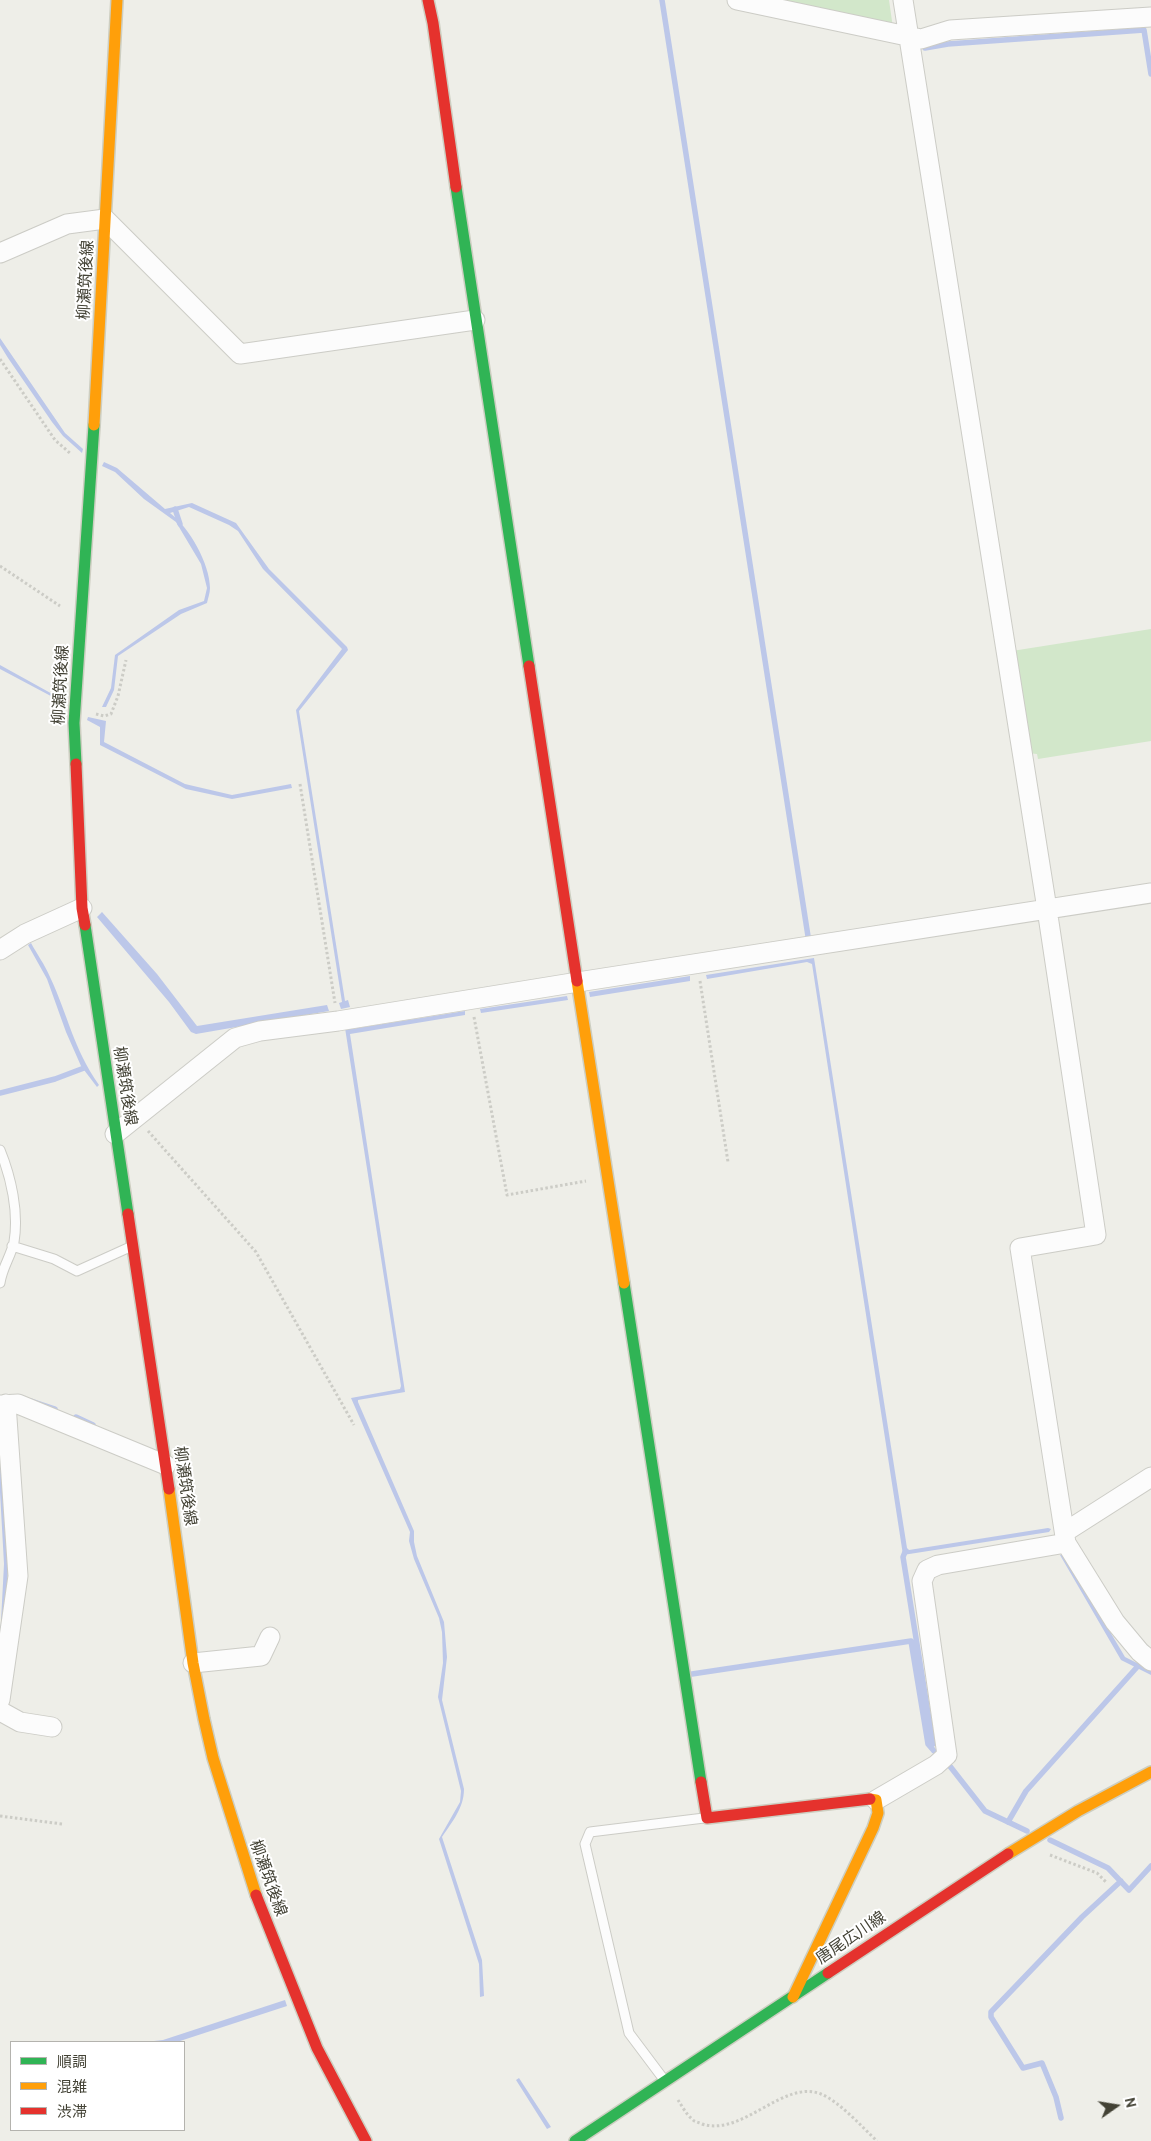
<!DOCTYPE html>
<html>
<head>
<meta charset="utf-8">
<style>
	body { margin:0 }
	#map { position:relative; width:1151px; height:2141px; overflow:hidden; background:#eeeee8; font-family:Cabin,"Noto Sans JP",sans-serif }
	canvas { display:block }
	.legend { position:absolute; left:10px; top:2041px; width:175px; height:90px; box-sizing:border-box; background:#fff; border:1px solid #b4b3ae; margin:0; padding:6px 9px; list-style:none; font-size:15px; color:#434235 }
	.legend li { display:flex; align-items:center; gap:10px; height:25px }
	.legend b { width:25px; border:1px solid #b4b3ae }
	.north { position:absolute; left:1091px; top:2081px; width:50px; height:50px; -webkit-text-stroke:4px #fff; paint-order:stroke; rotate:77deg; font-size:14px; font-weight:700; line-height:20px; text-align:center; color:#434235 }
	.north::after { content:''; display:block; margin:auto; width:18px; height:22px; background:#434235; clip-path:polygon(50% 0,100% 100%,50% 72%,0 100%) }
</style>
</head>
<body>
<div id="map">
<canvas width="1151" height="2141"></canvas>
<ul class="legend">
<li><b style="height:6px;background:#30b455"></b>順調</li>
<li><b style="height:6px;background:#ff9f0a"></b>混雑</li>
<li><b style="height:6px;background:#e5322d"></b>渋滞</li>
</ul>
<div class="north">N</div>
</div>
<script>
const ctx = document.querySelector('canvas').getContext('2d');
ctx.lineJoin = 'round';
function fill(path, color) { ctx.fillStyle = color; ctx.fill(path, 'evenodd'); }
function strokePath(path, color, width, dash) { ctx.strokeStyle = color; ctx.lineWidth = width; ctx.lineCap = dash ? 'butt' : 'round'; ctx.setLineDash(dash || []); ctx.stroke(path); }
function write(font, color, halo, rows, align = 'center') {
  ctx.font = font + ' Cabin,"Noto Sans JP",sans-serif'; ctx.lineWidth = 4; ctx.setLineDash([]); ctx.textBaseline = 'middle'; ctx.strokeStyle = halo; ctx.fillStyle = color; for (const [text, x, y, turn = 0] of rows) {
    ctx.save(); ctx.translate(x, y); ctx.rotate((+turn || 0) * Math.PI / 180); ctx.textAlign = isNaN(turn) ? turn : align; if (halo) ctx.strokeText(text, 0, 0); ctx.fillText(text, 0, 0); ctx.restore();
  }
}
const green = new Path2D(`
	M758,0h131l4,28z
	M1151,629v112l-113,18 -1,-5 -9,-1 -16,-102z`);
const water = new Path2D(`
	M0,338l65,95 18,16 -1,4 -19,-17 -11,-14 -44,-64 -8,-13z
	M104,462l13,6 48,41 27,-6 44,20 33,46 78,78 1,3 -49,61 46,290 3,-1 2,7 -9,2 -2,-6 3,-1 -46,-292 46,-61 -79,-80 -25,-38 -9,-6 -40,-18 -19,6c19,14 40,51 40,75 0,5 -2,10 -3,15l-26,11 -63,42 -4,34 -8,17h-4l9,-19 4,-33 64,-45 25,-9 3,-13 -6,-24 -25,-42 -32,-23 -29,-27 -13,-6z
	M0,665l65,36 -1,2 -64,-34z
	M88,717l18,4 -2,21 81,42 47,11 59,-11 1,4 -60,11 -46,-10 -86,-44v-18l-13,-7z
	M102,912l55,62 40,52 130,-21 2,6 -133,23 -5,-2 -22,-30 -72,-85z
	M31,943c6,11 14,22 19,34 18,38 23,71 49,108l-2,2 -16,-21 -15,-34 -19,-53 -19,-34z
	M814,958l93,590 2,2 139,-22 3,1 -2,3 -146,23 -91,-591 -5,-2 -100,17 -1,-4z
	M690,976v5l-100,16 -1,-5z
	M567,996l1,4 -87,13 -1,-4z
	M465,1011v4l-115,19 55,358 -47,8v2l56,129v11l3,14 27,66 3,35 -5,43 22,89c0,19 -12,33 -22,48l40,123 2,36 -4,1 -1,-33 -40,-125 21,-37 1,-11 -23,-94 5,-34 -1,-31 -3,-14 -25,-59 -5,-18 1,-9 -59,-134 49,-9 1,-3 -56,-358 5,-1 1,2z
	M0,1422l8,147 -1,19 -7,52 4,-76 -4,-72z
	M1064,1554l61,103 26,13v5l-30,-15 -61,-105z
	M285,2000l2,6 -110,36h-32l18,-2z
	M519,2078l32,49 -4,2 -31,-49z`);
const stream = new Path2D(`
	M662,0l146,936
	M925,48l23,-4 196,-14 7,44
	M175,509l5,15
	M0,1093l55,-14 29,-11
	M31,1401l24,8
	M76,1417l17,8
	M905,1552l-2,5 30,187
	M692,1674l219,-33 17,103 6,7
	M949,1765l36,46 42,20
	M1008,1822l18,-31 112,-125
	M1050,1840l58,28 21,22 22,-24
	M1061,2118l-5,-21 -14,-34 -19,5 -32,-51v-5l91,-95 39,-36`);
const path = new Path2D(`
	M0,359l55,81 16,14
	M0,566l60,40
	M96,714l8,2 7,-2 7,-18 8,-36
	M300,784l35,219
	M700,981l28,181
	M474,1017l33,178 79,-14
	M148,1131l108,121 98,173
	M0,1816l62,8
	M1050,1855l47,18 10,10
	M678,2100c4,6 8,14 14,19 2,3 6,3 10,5 41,13 81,-45 119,-30 19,8 41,33 56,47`);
const lane = new Path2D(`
	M0,1150c11,27 19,62 14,92 -3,14 -12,26 -14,41
	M12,1246l42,13 23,12 53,-24
	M665,2081l-36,-48 -44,-189 5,-12 114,-14`);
const street = new Path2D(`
	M737,0l184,39 29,-9 201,-13
	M903,0l144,909 49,326 -76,13 46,295 49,79 25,30 11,9
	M0,253l67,-29 38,-5 135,135 235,-34
	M0,950l25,-16 57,-26
	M115,1134l120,-96 25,-7 78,-10 240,-39 573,-89
	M0,1405l18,-1 148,61
	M1065,1532l86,-55
	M193,1663l68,-7 9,-19
	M0,1700l18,-124 -12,-172
	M0,1711l20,11 32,5
	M876,1800l60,-35 11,-10 -25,-174 5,-11 11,-5 128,-22`);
const fast = new Path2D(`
	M456,187l73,479
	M76,764l-2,-41 20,-298
	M85,925l43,289
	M624,1283l77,499
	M575,2141l253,-168`);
const slow = new Path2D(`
	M94,425l23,-425
	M577,981l47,302
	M169,1489l24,174 11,56 9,39 43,137
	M1008,1854l70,-43 73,-39
	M793,1997l80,-169 5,-15 -2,-13 -6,-1`);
const jam = new Path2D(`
	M428,0l5,23 23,164
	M529,666l48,315
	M76,764l6,144 3,17
	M128,1214l41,275
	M701,1782l6,36 163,-19
	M256,1895l61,153 49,93
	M828,1973l180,-119`);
const streetNames = [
	["柳瀬筑後線",86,280,-87],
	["柳瀬筑後線",61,685,-87],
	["柳瀬筑後線",125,1086,81],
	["柳瀬筑後線",185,1486,82],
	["柳瀬筑後線",268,1878,70],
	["唐尾広川線",851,1938,-34]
];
fill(green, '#d2e7ca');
fill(water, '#bcc7e9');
strokePath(stream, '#bcc7e9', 5.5);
strokePath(lane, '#ccccc6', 11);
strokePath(street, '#ccccc6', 21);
strokePath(fast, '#cdcec1', 14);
strokePath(slow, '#cdcec1', 14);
strokePath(jam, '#cdcec1', 14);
strokePath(path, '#ccccc6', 3, [2.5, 2.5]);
strokePath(lane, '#fcfcfc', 9);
strokePath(street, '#fcfcfc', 19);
strokePath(fast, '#30b455', 11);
strokePath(slow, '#ff9f0a', 11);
strokePath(jam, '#e5322d', 11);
write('16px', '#434235', '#fff', streetNames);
</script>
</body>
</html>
